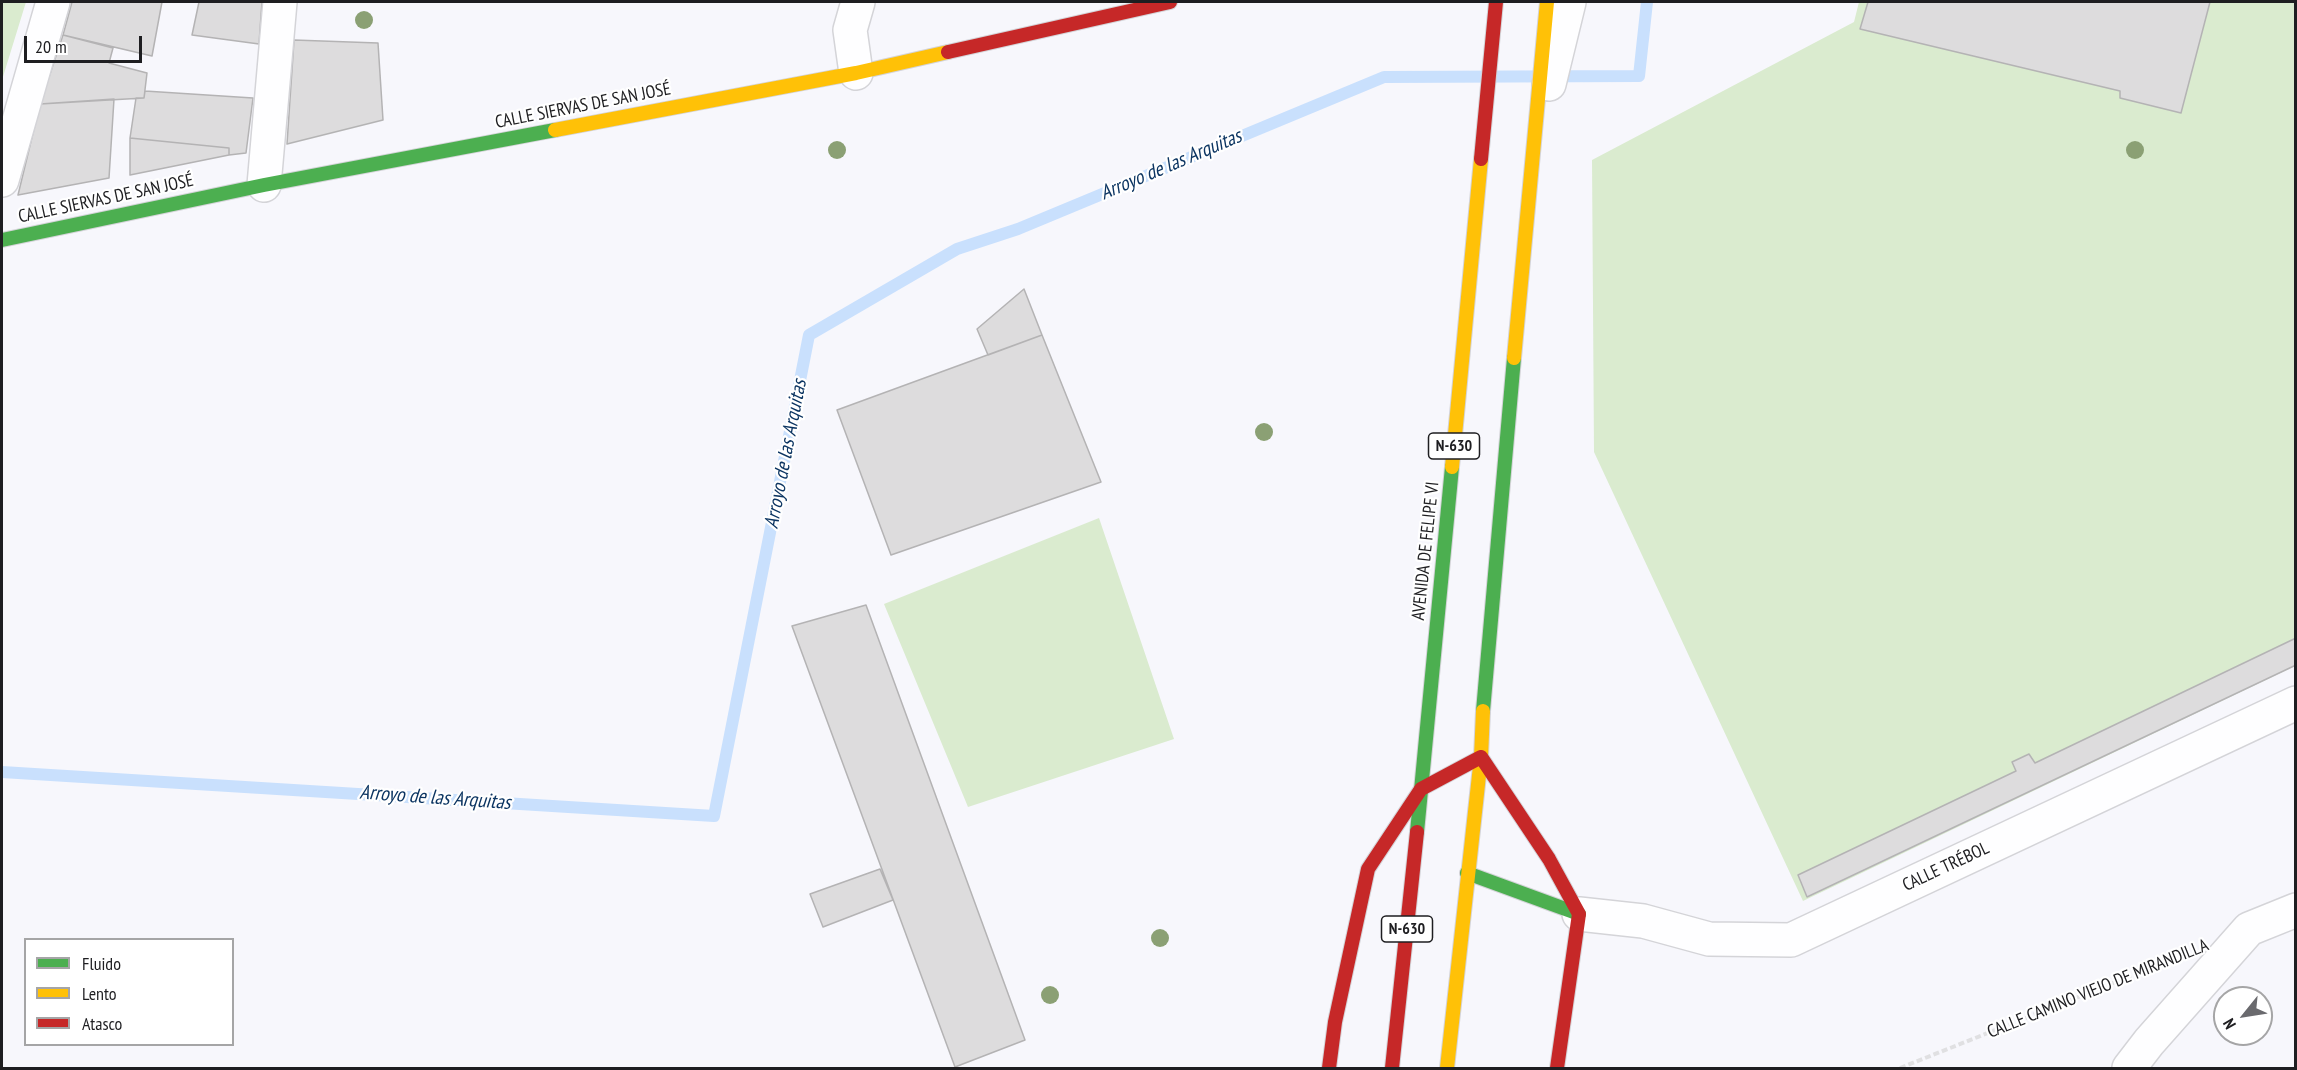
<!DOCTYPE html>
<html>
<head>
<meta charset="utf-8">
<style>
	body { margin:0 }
	#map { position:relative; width:2297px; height:1070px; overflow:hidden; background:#f7f7fc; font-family:"PT Sans Narrow",sans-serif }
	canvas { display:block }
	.frame { position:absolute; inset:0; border:3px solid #1e1e21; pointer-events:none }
	.legend { position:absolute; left:24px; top:938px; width:210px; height:108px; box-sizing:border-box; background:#fff; border:2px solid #a5a5a6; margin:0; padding:8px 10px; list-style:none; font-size:18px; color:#1e1e21 }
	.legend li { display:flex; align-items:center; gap:12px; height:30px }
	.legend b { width:30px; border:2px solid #a5a5a6 }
	.north { position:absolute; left:2213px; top:986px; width:60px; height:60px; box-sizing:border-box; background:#fff; border:2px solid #a5a5a6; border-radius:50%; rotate:240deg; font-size:16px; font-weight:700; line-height:24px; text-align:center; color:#1e1e21 }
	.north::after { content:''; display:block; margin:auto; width:21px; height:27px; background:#6a6a6e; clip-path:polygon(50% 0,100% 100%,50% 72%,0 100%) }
	.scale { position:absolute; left:24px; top:36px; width:118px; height:27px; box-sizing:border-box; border:3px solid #1e1e21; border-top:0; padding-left:8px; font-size:18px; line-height:21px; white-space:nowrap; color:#1e1e21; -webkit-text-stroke:4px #fff; paint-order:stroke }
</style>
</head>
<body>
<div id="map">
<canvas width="2297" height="1070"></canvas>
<div class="frame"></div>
<ul class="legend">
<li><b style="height:8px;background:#4caf50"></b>Fluido</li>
<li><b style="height:8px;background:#ffc107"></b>Lento</li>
<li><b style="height:8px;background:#c62828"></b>Atasco</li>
</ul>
<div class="north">N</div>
<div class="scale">20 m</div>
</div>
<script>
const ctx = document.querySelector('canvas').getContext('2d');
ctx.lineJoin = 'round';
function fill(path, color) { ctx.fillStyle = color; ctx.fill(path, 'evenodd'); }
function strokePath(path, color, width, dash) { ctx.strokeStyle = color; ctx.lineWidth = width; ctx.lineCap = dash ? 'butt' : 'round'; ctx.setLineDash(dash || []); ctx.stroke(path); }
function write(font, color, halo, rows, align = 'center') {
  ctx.font = font + ' "PT Sans Narrow",sans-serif'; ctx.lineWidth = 4.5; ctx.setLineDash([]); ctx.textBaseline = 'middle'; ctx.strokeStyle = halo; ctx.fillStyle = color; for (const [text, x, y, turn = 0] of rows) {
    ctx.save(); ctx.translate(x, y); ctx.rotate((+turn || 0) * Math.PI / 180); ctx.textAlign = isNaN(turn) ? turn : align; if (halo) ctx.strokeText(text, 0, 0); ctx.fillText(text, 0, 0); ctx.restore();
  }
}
const green = new Path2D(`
	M2,2h24l-24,78z
	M1859,2h436v664l-492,235 -209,-449 -2,-292 262,-138z
	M1099,518l75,221 -206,68 -84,-203z`);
const stream = new Path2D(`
	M2,772l712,44 95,-481 148,-86 61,-20 366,-152 255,-1 8,-74`);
const building = new Path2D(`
	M72,2h90l-10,54 -89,-21z
	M199,2h63l-3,42 -67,-9z
	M1868,2h342l-29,111 -61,-15v-7l-260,-62z
	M63,35l50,13 -4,15 38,10 -3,25 -104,6z
	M294,40l84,3 5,77 -96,24z
	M145,91l108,7 -7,55 -17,2v-7l-99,-10 6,-40h8z
	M114,99l-5,79 -91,17 22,-91z
	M130,138l99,10v7l-99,20z
	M1024,289l18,46 -54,20 -11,-26z
	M1042,335l59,147 -210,73 -54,-145z
	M866,605l159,435 -70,27 -163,-441z
	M2296,638v27l-489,232 -9,-22 218,-104 -4,-9 17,-8 6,9z
	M880,869l13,31 -70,27 -13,-33z`);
const path = new Path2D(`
	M1900,1068l271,-108`);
const street = new Path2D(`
	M856,73l-6,-43 8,-28
	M1549,84l20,-82
	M2,180l51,-178
	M264,185l16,-183
	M1579,914l64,7 66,18 82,1 505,-237
	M2129,1068l20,-26 100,-113 47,-19`);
const fast = new Path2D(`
	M2,240l262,-55 291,-55
	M1483,711l31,-353
	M1417,832l35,-365
	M1467,873l112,41`);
const slow = new Path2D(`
	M555,130l301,-57 92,-21
	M1514,358l33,-356
	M1452,467l29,-308
	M1447,1068l34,-311 2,-46`);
const jam = new Path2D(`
	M948,52l222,-50
	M1481,159l15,-157
	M1481,757l68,102 30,55 -22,154
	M1329,1068l6,-46 33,-153 53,-80 60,-32
	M1392,1068l25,-236`);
const trees = [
	[364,20],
	[837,150],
	[2135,150],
	[1264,432],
	[1160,938],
	[1050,995]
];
const shields = [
	[1454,446,51],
	[1407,929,51]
];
const shieldNames = [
	["N-630",1454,446],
	["N-630",1407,929]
];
const streetNames = [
	["CALLE SIERVAS DE SAN JOSÉ",583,106,-11],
	["CALLE SIERVAS DE SAN JOSÉ",106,199,-12],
	["AVENIDA DE FELIPE VI",1426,551,-84],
	["CALLE TRÉBOL",1946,867,-25],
	["CALLE CAMINO VIEJO DE MIRANDILLA",2098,989,-22]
];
const waterNames = [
	["Arroyo de las Arquitas",1171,165,-23],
	["Arroyo de las Arquitas",786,454,-79],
	["Arroyo de las Arquitas",435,798,4]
];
fill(green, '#daebcf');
strokePath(stream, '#c9e0fd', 12);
fill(building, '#dddcdd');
strokePath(building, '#b4b3b4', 1.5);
strokePath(street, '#d4d4d8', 36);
strokePath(fast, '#d4d4d8', 16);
strokePath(slow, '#d4d4d8', 16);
strokePath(jam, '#d4d4d8', 16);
strokePath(path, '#e0e0e2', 4, [6, 3]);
strokePath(street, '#fefeff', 33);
strokePath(fast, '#4caf50', 14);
strokePath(slow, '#ffc107', 14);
strokePath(jam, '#c62828', 14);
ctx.fillStyle = '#8ba074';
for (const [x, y] of trees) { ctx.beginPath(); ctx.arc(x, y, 9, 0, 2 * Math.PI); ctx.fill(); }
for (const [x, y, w] of shields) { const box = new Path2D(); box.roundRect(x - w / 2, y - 13, w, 26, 4.5); ctx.fillStyle = '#fff'; ctx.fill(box); strokePath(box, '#1e1e21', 1.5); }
write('bold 16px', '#1e1e21', null, shieldNames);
write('18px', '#1e1e21', '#fff', streetNames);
write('italic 20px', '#0c3562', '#fff', waterNames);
</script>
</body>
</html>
